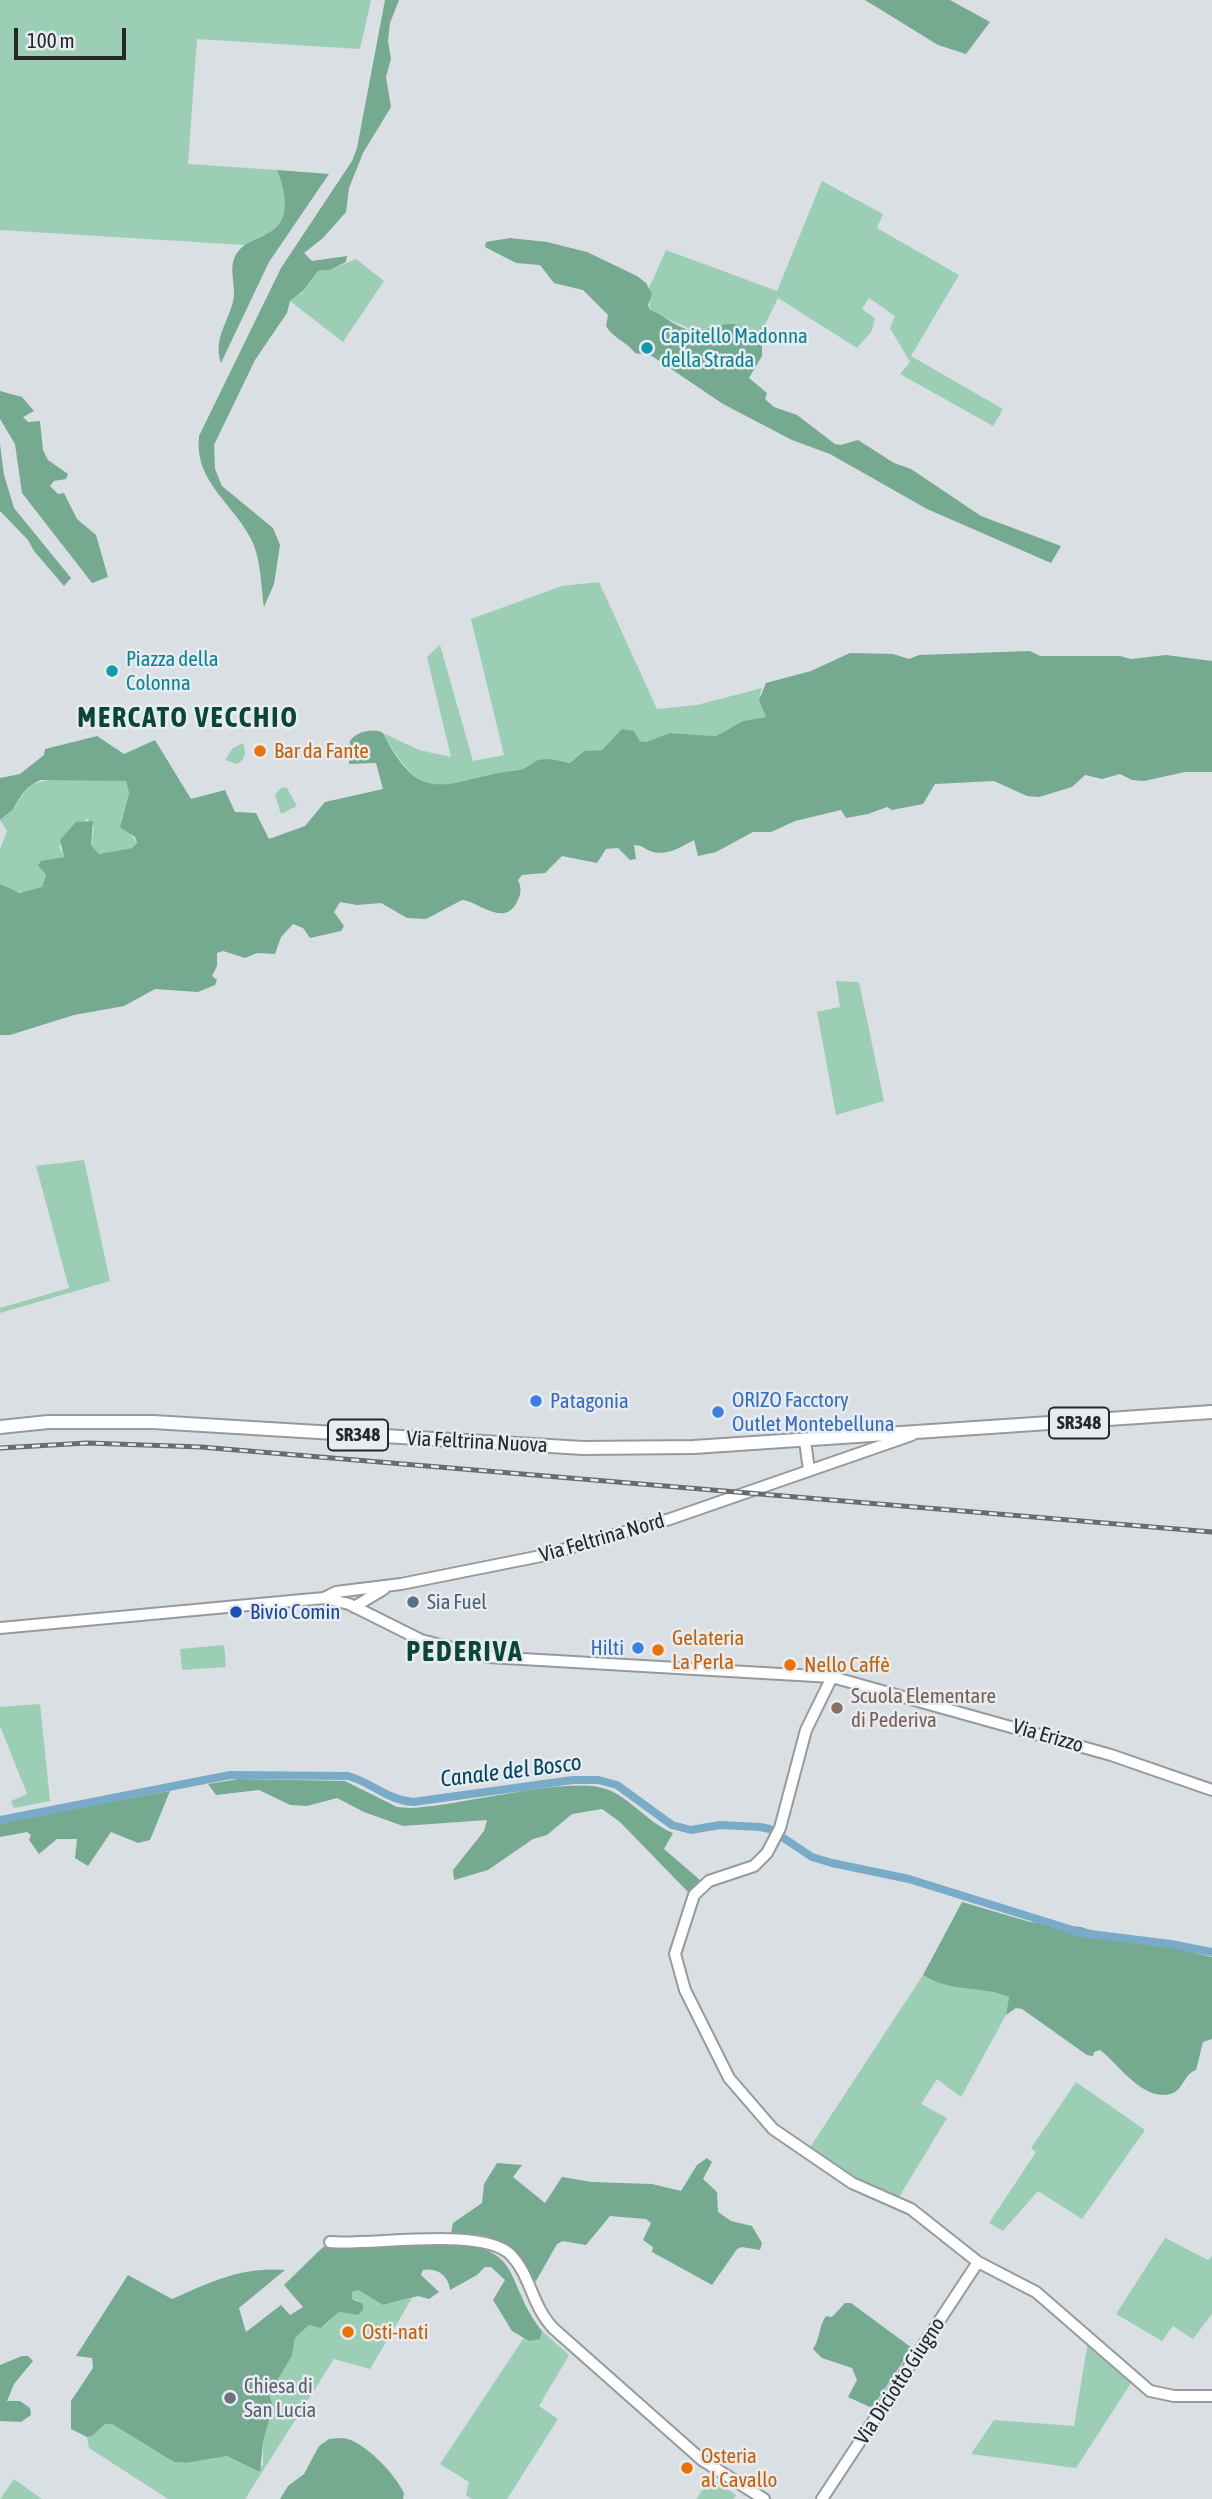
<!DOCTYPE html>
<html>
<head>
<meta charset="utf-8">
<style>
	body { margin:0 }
	#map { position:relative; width:1212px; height:2499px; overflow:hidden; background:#dadfe3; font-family:"Asap Condensed",sans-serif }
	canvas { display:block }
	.scale { position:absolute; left:14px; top:28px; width:112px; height:32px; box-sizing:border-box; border:4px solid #252729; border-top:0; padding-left:9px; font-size:21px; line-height:24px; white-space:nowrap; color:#252729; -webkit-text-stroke:5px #e7ecf0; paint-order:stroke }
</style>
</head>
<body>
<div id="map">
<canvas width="1212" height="2499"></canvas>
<div class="scale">100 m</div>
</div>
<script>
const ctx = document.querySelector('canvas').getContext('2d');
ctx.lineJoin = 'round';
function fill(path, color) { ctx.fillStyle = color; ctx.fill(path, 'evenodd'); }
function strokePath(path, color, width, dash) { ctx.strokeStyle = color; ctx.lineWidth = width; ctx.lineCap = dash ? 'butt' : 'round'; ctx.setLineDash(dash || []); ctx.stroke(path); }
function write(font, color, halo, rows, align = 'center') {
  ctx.font = font + ' "Asap Condensed",sans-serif'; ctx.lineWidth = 5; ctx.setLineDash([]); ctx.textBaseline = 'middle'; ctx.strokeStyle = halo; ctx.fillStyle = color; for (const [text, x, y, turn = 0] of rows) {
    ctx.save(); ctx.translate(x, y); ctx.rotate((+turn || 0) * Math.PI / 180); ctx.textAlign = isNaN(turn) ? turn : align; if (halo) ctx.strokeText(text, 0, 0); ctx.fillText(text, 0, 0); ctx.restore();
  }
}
const green = new Path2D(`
	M0,0h371l-11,49 -163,-10 -9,125 89,6c8,21 16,47 -7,62 -8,5 -17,7 -25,13l-245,-15z
	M822,181l61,33 -6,14 82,47 -48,81 92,53 -10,17 -93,-52 10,-12 -20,-34 5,-12 -26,-18 -7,11 13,9 -3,13 -15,17 -79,-50 -20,41 -24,-15 -41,6 -43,-19 -1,-23 17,-38 111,41z
	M356,259l28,22 -41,61 -53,-41 14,-10 14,-20 12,-1z
	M599,582l58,127 40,-4 65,-17 -2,6 6,23 -23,4 -27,15 -46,-3 -24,9 -6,-1 -6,-10 -16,3 -16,16 -18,1 -14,12c-9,-2 -22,-6 -32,-3 -7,3 -12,9 -19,10 -72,7 -90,46 -136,-37l36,17 32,7 -24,-100 13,-12 33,116 31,-6 -33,-136 91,-33z
	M243,743c3,10 3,16 -6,21l-12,-4 7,-11z
	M59,779l67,2 3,12 -8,28 16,22 -5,5 -33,6 -8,-9 3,-18 -7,-8 -28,27 5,11 -4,3h-13l-9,7 8,8 -4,12c-14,10 -28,5 -42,-3v-35l7,-18 -7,-11c4,-4 10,-7 13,-11 15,-22 18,-28 46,-30z
	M282,787l5,1 10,18 -16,8 -6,-19z
	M836,981l23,1 25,119 -48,14 -19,-103 23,-5z
	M84,1160l26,121 -110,32v-5l69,-20 -33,-122z
	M224,1645l2,22 -44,3 -2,-21z
	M40,1704l10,97 -36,7 -3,-7 16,-7 -27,-68v-19z
	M923,1975c27,17 58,10 86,22l-3,18 -45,82 -24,-18 -16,25 26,14 -51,84 -89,-50z
	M1076,2082l69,48 -63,89 -44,-28 -35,40 -14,-8 47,-71 -5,-4z
	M1165,2238l43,22 4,-4v58l-19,25 -20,-13 -11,15 -46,-27z
	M358,2290l25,15 29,-7 -42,71 -36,-10 -89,140h-77l-79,-51 -2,-11 5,-1 13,-13 7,1 62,38 12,1 41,-7 36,10v-24l10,-36 -4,-12 23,-38 3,-18 14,-13 13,3 17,-16 12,2 7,-14 -6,-1v-7z
	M542,2331l27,24 -30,51 19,13 -51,80h-35l-6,-4 3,-13 -29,-18 83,-125 17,-1z
	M1089,2335l46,42 -59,91 -105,-14 23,-34 80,6z
	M711,2478l25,17 -3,4h-37z
	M14,2479l28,20h-42z`);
const forest = new Path2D(`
	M385,0h14l-9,23 -2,18 3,18 -5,18 5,30 -28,46 -14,35 -3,24 -23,26 -19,15 8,8 35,-5 -1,6 -16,8 -12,1 -14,19 -14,11 -3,12 -32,47 -41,85 1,24 7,17 51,42 7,17 -6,39 -10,23c-3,-21 -3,-49 -13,-68 -18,-36 -57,-57 -52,-103l82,-168 71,-107 5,-13z
	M865,0h85l40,22 -24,32 -28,-9z
	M277,170l52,4 -60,88 -48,101c-9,-25 10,-44 13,-67 1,-14 -6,-30 3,-43 8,-12 20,-13 31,-20 25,-13 17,-42 9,-63z
	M510,238l37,4 40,10 50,24 9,7 6,11 -4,11 2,5c14,5 25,17 40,20 16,2 34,-9 49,-5l23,19v12l-13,22 18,15 -2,6 9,8 23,8 38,29 6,1 17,-5 36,23 17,6 70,47 80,30 -10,17 -124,-54 -97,-55 -38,-14 -69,-36 -71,-48 -17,-3c-8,-11 -22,-15 -29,-27l2,-11 -25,-25 -29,-7 -14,-18 -24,-2 -31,-16 1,-5z
	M0,391l22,6 12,14 -11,6 5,5 12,-1 3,29 5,10 20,14 -2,5 -12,2 -4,5 8,8 6,-1 13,26 19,16 12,42 -16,6 -70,-90 -7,-49 -15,-25z
	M0,444l4,31 10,33 57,70 -7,8 -30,-35 -6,-11 -28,-29z
	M1030,651l10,5h80l11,3 35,-4 46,6v111h-27l-41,9 -12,-1 -12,-6 -18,5 -17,-4 -13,12 -33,10 -12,-1 -33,-15 -59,3 -12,20 -31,6 -5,-3 -19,7 -22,4 -5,-8 -46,11 -24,11h-18l-37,20 -18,4 -4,-16c-13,7 -28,17 -44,11 -7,-3 -8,-6 -16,-6l2,14 -6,1 -12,-12 -12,1 -9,14 -35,-7 -17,17 -23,2 -4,5c4,8 3,14 -1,22 -13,26 -39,-1 -55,-2l-36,19 -19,-1 -26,-15 -24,2 -17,-3 -6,10 10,14 -3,5 -31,7 -7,-10 -10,-4 -12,13 -6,17 -18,-1 -12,5 -22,-7 -6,2v13l-5,10 5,4 -2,5 -17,7 -43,-3 -31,17 -50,9 -64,20h-10v-151l20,9 22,-6 4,-12 -8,-9 3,-5 23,-4 -4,-17 16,-18 17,-1 -2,24 8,9 33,-6 5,-5 -2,-6 -15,-10 9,-34 -3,-12 -85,-1c-16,7 -20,16 -28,29 -3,4 -9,7 -13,11v-42l20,-4 24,-19 1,-6 52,-13 27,18 31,-14 36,59 34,-9 10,22 21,1 13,26 36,-13 20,-24 58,-13 -7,-26 -27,1 1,-23c7,-10 23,-13 33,-8 41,82 69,43 136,37 7,-1 12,-7 19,-10 10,-3 23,1 32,3l14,-12 18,-1 20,-21 12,2 6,10 6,1 24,-9 46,3 27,-15 23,-4 -7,-17 7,-17 45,-12 39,-18 43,1 16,5 10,-4z
	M239,1779l106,2 52,26 12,1c46,-1 161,-33 197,-19 25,9 42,34 67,44l-9,16 36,31 -12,12 -68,-70 -18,-13 -30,5 -25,21 -14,4 -45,31 -34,10 -1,-10 31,-39 3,-11 -84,6 -39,-14 -27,-14 -30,8 -17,-1 -31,-15 -43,5 -8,-11z
	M170,1791l-20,49 -12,3 -27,-11 -23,34 -13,-8 2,-19h-20l-18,15 -10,-14 2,-5 -4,-3 -27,5v-15z
	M962,1902l68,20 51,5 50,15 34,3 47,12v82l-9,3 -7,28c-12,4 -12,18 -23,23 -29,11 -54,-29 -73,-43l-6,2 -1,4 -6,-1 -65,-46 -6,-1 -10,7 3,-18c-29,-12 -58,-4 -86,-22z
	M707,2158l5,4 -9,17 14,13 1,20 13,9 21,5 10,17 -2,7 -18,-3 -5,2 -25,36 -60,-33 1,-5 -10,-7 8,-17 -5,-4 -36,-3 -24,29 -23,-4 -6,3 -21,37 -6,2c-20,-44 -31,-49 -79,-50l2,-10 29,-20 2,-19 13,-21 25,2 -9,12 32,26 17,-26 30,5 60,2 29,7 16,-26z
	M408,2245c35,2 85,-10 103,28 10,21 16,40 31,58l-2,8 -11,2 -17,-10 -19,-31 12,-20 -14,-13h-6l-8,8 -27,15c-1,-14 -13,-23 -27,-20l-2,5 18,17 -10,7 -11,-3 -35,9 -25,-15 -6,2v7l11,5v6l-5,5 -19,-3 -18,16 -12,-3 -14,13 -3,18 -23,38 4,12 -10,36 -3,30 -33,-16 -41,7 -12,-1 -62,-38h-7l-13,12 -5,1 -16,-8v-28l22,-33 -1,-10 -16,-2 52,-81 44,24c38,-17 71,-33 113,-29l-46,38 7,24 35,-27 9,10 13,-8 -19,-22 39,-38 38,2z
	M845,2303h6l61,45 -40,60 -24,-11 9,-17 -5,-12 -30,-10 -9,-9c7,-10 6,-24 13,-33l6,1z
	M22,2356h6l5,5 -19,23 -7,17h13l10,7 1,7 -10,7 -21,-1v-56z
	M341,2438c21,0 54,36 63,55l-1,6h-123l8,-13 16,-12 15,-28 10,-7z`);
const canal = new Path2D(`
	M0,1820l230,-45 118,1c23,6 39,24 65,26l160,-22h25l19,5 55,40 19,5 29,-5 40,2 10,2 42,28 20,6 77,16 173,54 89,11 41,8`);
const secondary = new Path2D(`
	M805,1441l4,29
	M324,1598l25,6 72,36 67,17 344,20 279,78 101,35
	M354,1607l30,-18
	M0,1628l324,-30 12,-6 65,-8 140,-28 129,-37 242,-84
	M832,1677l-26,53 -26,98 -13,25 -13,13 -45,15 -15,14 -19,59 10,36 44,88 44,51 79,54 59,26 67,53 58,30 114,99 24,5h38
	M330,2242c41,4 153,-16 181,13 20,21 21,52 43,74l148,131 62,39
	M822,2499l156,-237`);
const primary = new Path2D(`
	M0,1427l48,-5h105l430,26 111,-1 518,-35`);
const rail = new Path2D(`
	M0,1448l87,-5 114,4 1011,85`);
const markers = [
	[647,348,7,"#0f9aa8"],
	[112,671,7,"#0f9aa8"],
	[260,751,7,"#e8710a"],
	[536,1401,7,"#3f7fe0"],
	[718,1412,7,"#3f7fe0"],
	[413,1602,7,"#5c6f8a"],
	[236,1612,7,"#1a4fb4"],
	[638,1648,7,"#3f7fe0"],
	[658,1650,7,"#e8710a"],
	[790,1665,7,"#e8710a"],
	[837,1708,7,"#8d6e63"],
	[348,2332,7,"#e8710a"],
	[230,2398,7,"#6b7280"],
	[687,2468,7,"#e8710a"]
];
const shields = [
	[1079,1423,60],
	[358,1435,60]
];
const shieldNames = [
	["SR348",1079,1423],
	["SR348",358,1435]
];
const cultureNames = [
	["Capitello Madonna",661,336],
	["della Strada",661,360],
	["Piazza della",126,659],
	["Colonna",126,683]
];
const foodNames = [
	["Bar da Fante",274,751],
	["Gelateria",672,1638],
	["La Perla",672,1662],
	["Nello Caffè",804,1665],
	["Osti-nati",362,2332],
	["Osteria",701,2456],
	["al Cavallo",701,2480]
];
const shopNames = [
	["ORIZO Facctory",732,1400],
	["Outlet Montebelluna",732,1424],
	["Patagonia",550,1401],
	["Hilti",624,1648,"right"]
];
const streetNames = [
	["Via Feltrina Nuova",477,1442,3],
	["Via Feltrina Nord",602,1538,-16],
	["Via Erizzo",1048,1736,16],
	["Via Diciotto Giugno",900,2381,-57]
];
const serviceNames = [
	["Sia Fuel",427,1602]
];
const transitNames = [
	["Bivio Comin",250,1612]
];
const educationNames = [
	["Scuola Elementare",851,1696],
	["di Pederiva",851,1720]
];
const worshipNames = [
	["Chiesa di",244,2386],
	["San Lucia",244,2410]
];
const waterNames = [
	["Canale del Bosco",511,1771,-7]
];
const districtNames = [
	["MERCATO VECCHIO",188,718],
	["PEDERIVA",465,1652]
];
fill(green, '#9cceb5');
fill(forest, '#75aa90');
strokePath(canal, '#79aac7', 8);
strokePath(secondary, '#969a9e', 14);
strokePath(primary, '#969a9e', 16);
strokePath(secondary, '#fff', 10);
strokePath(primary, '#fff', 12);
strokePath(rail, '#696c6e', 5);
strokePath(rail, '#e7ecf0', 2.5, [8]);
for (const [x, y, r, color] of markers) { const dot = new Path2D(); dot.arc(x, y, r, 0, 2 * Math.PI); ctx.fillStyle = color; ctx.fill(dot); strokePath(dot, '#e7ecf0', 2.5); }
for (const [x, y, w] of shields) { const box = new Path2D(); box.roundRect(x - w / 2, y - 15.5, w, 31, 5); ctx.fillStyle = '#e7ecf0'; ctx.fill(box); strokePath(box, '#252729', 2); }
write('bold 19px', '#252729', null, shieldNames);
write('21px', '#0d838f', '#e7ecf0', cultureNames, 'left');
write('21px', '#c56008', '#e7ecf0', foodNames, 'left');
write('21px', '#366cbe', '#e7ecf0', shopNames, 'left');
write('21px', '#252729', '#e7ecf0', streetNames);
write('21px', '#4e5e75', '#e7ecf0', serviceNames, 'left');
write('21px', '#164399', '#e7ecf0', transitNames, 'left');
write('21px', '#785e54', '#e7ecf0', educationNames, 'left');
write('21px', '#5b616d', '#e7ecf0', worshipNames, 'left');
write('italic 23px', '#004361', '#e7ecf0', waterNames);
ctx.letterSpacing = '2px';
write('bold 28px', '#0b4438', '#e7ecf0', districtNames);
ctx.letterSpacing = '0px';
</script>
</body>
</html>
